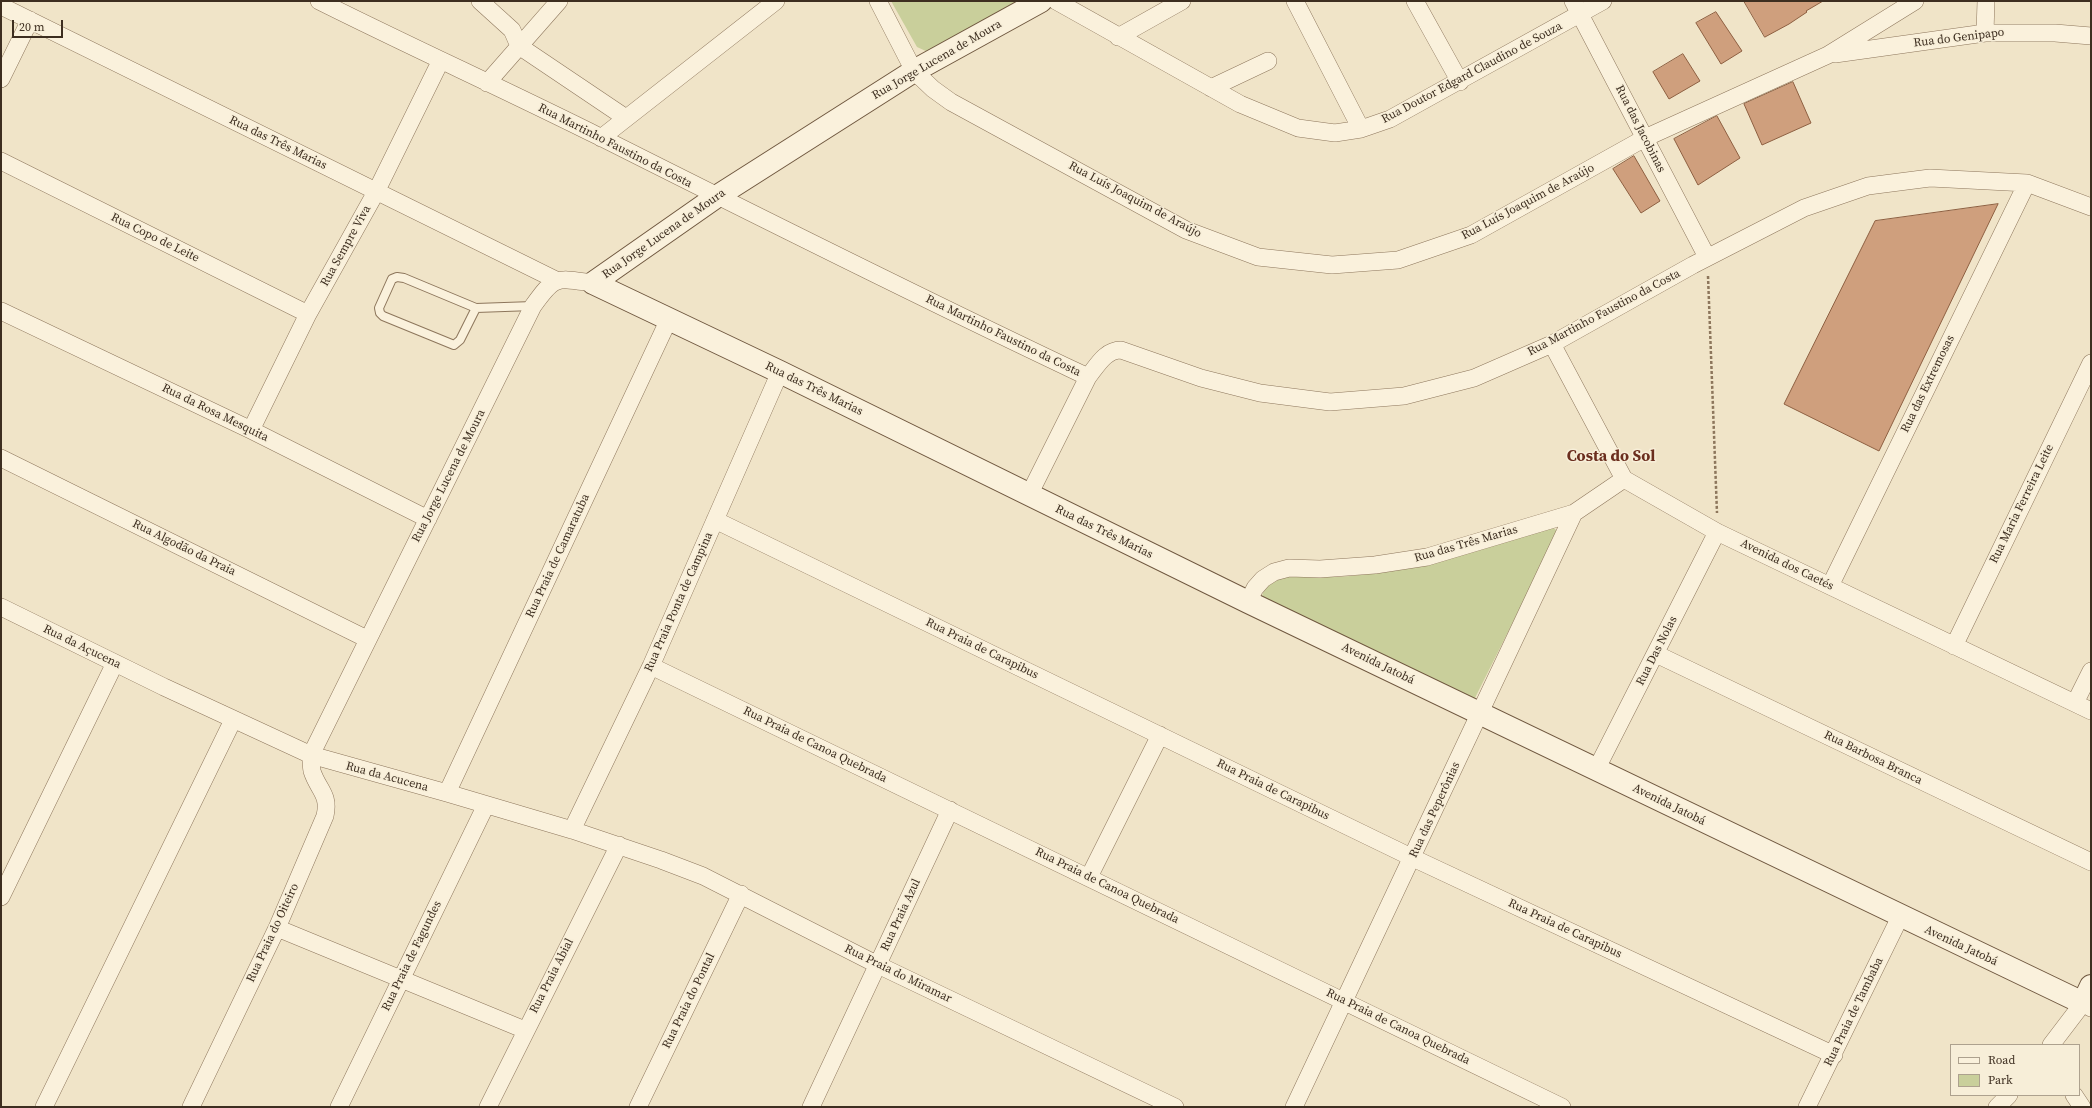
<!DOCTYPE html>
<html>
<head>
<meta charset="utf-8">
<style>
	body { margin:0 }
	#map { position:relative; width:2092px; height:1108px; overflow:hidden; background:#f0e4c8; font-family:"Source Serif 4",serif }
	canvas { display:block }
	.frame { position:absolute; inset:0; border:2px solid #3d2e20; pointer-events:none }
	.legend { position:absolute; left:1950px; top:1044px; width:130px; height:52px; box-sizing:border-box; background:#f7eed8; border:1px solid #ada18e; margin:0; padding:5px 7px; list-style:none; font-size:12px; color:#3d2e20 }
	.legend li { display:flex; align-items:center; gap:8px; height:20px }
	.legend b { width:20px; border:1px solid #ada18e }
	.scale { position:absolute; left:12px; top:20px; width:51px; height:18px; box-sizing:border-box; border:2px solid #3d2e20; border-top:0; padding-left:5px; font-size:12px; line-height:14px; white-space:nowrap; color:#3d2e20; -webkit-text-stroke:3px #f7eed8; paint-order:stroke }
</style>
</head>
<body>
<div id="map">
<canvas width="2092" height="1108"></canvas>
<div class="frame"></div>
<ul class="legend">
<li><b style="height:5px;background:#faf1dc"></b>Road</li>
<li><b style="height:11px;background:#c9cf9b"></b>Park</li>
</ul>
<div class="scale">20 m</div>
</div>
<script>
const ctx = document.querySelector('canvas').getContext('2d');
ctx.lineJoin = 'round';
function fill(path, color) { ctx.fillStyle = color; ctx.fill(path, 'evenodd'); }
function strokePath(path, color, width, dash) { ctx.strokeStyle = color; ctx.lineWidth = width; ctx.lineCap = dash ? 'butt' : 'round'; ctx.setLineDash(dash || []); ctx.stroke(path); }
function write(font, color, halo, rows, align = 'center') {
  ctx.font = font + ' "Source Serif 4",serif'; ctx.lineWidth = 3; ctx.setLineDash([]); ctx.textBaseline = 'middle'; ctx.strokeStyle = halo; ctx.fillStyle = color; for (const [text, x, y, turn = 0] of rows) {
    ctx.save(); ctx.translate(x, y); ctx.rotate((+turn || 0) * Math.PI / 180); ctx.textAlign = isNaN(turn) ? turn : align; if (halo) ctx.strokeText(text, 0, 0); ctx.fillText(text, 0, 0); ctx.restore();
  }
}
const green = new Path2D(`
	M891,1h127l-2,3 -88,48 -11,-5z
	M1553,527l3,3v6l-82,164 -211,-101c-3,-8 7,-18 14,-20 17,-6 37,-2 54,-2 14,0 29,-2 43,-4 61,-9 120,-26 179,-46z`);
const building = new Path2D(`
	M1744,1h79l-17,10 1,1 -18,12 -24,13z
	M1716,12l26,39 -21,13 -25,-41z
	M1683,54l17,27 -31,18 -16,-27z
	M1793,82l18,41 -49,22 -18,-41z
	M1717,116l23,42 -42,27 -24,-46z
	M1634,156l26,45 -19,12 -28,-44z
	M1998,204l-119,247 -95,-47 91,-183z`);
const path = new Path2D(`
	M1708,276l9,237`);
const lane = new Path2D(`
	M476,308l-16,32 -6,5 -71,-29 -3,-3 -1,-5 13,-29 5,-2 7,1 72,30 57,-2`);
const street = new Path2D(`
	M319,1c94,47 189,90 283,137 161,81 323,162 486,239 9,-11 17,-27 33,-27l80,28 59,15 70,9 74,-6 70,-18 78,-34 141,-79 111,-57 64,-22 62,-8 97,5 64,24
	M480,1l32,29 7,16 107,72
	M878,1l36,70 19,18 18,13 235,128 72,27 74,8 66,-5 73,-25 174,-97 183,-83 87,-54
	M1056,1l184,103 58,24 37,5 26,-4 29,-10 213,-118
	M1295,1l66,128
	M1415,1l45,81
	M1573,1l134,256
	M1,6l555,274
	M1985,33l1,-32
	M1118,37l64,-36
	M1835,54l150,-21h70l36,3
	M1,79l29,-59
	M487,83l72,-82
	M1211,88l57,-27
	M601,138l175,-137
	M1,161l307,153
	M1,311l250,119 177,89
	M1552,344l72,135 93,53 374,179
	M251,430l57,-116 68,-122 64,-130
	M1,458l366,181
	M1029,495l59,-118
	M715,520l698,338 421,197
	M1830,586l197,-403
	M1248,602l7,-14 8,-9 11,-7 15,-4 31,1 55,-4 52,-8 147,-44 50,-34
	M1,607l163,80 147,68 136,38 125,37 89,30 42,16 175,89 297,142
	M1954,646l137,-283
	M1656,654l435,208
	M651,666l911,441
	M2075,703l16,-32
	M1596,770l121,-238
	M447,793l222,-474
	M572,830l79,-164 129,-294
	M1089,877l71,-142
	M1,897l114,-234
	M277,928l248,102
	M2051,1045l32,-42 8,5
	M2074,1095l8,12
	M44,1107l189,-387
	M191,1107l86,-179 48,-112c5,-22 -7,-26 -13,-45 -1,-5 -1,-11 -1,-16l222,-449c22,-31 23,-28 60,-23
	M339,1107l147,-302
	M488,1107l131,-262
	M638,1107l103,-213
	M811,1107l139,-297
	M1294,1107l280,-594
	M1807,1107l93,-190
	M1997,1107l12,-12`);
const secondary = new Path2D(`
	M593,283l187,89 468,230 835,401 8,-17
	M593,283l123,-86 198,-126 127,-70`);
const streetNames = [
	["Rua do Genipapo",1959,38,-7],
	["Rua Jorge Lucena de Moura",937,60,-30],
	["Rua Doutor Edgard Claudino de Souza",1472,73,-28],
	["Rua das Jacobinas",1640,129,63],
	["Rua das Três Marias",278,143,26],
	["Rua Martinho Faustino da Costa",615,146,27],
	["Rua Luís Joaquim de Araújo",1135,200,28],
	["Rua Luís Joaquim de Araújo",1528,202,-28],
	["Rua Jorge Lucena de Moura",664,234,-35],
	["Rua Copo de Leite",155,238,26],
	["Rua Sempre Viva",346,246,-61],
	["Rua Martinho Faustino da Costa",1604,313,-28],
	["Rua Martinho Faustino da Costa",1003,336,26],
	["Rua das Extremosas",1928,384,-64],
	["Rua das Três Marias",814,389,26],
	["Rua da Rosa Mesquita",215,413,26],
	["Rua Jorge Lucena de Moura",449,476,-63],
	["Rua Maria Ferreira Leite",2022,504,-64],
	["Rua das Três Marias",1104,532,26],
	["Rua das Três Marias",1466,544,-16],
	["Rua Algodão da Praia",184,548,26],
	["Rua Praia de Camaratuba",558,556,-65],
	["Avenida dos Caetés",1787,565,26],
	["Rua Praia Ponta de Campina",679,602,-66],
	["Rua da Açucena",82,647,26],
	["Rua Praia de Carapibus",982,649,26],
	["Rua Das Nolas",1657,651,-63],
	["Avenida Jatobá",1378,664,26],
	["Rua Praia de Canoa Quebrada",815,745,26],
	["Rua Barbosa Branca",1873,758,26],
	["Rua da Acucena",387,777,15],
	["Rua Praia de Carapibus",1273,790,26],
	["Avenida Jatobá",1669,805,26],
	["Rua das Peperônias",1435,810,-65],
	["Rua Praia de Canoa Quebrada",1107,886,26],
	["Rua Praia Azul",901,915,-65],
	["Rua Praia de Carapibus",1565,929,25],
	["Rua Praia do Oiteiro",273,933,-65],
	["Avenida Jatobá",1961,946,25],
	["Rua Praia de Fagundes",412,956,-64],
	["Rua Praia do Miramar",898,974,26],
	["Rua Praia Abial",552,976,-63],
	["Rua Praia do Pontal",689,1001,-64],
	["Rua Praia de Tambaba",1854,1012,-64],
	["Rua Praia de Canoa Quebrada",1398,1027,26]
];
const districtNames = [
	["Costa do Sol",1611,457]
];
fill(green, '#c9cf9b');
fill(building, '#cf9f7d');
strokePath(building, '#8d5f41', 1);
strokePath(lane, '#8d765c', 10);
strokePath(street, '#8d765c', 18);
strokePath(secondary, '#6f573f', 24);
strokePath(path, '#8d765c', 2.5, [3, 2]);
strokePath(lane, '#faf1dc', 8);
strokePath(street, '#faf1dc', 17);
strokePath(secondary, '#faf1dc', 22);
write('12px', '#3d2e20', '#f7eed8', streetNames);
write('bold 16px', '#6b2e1e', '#f7eed8', districtNames);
</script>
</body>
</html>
